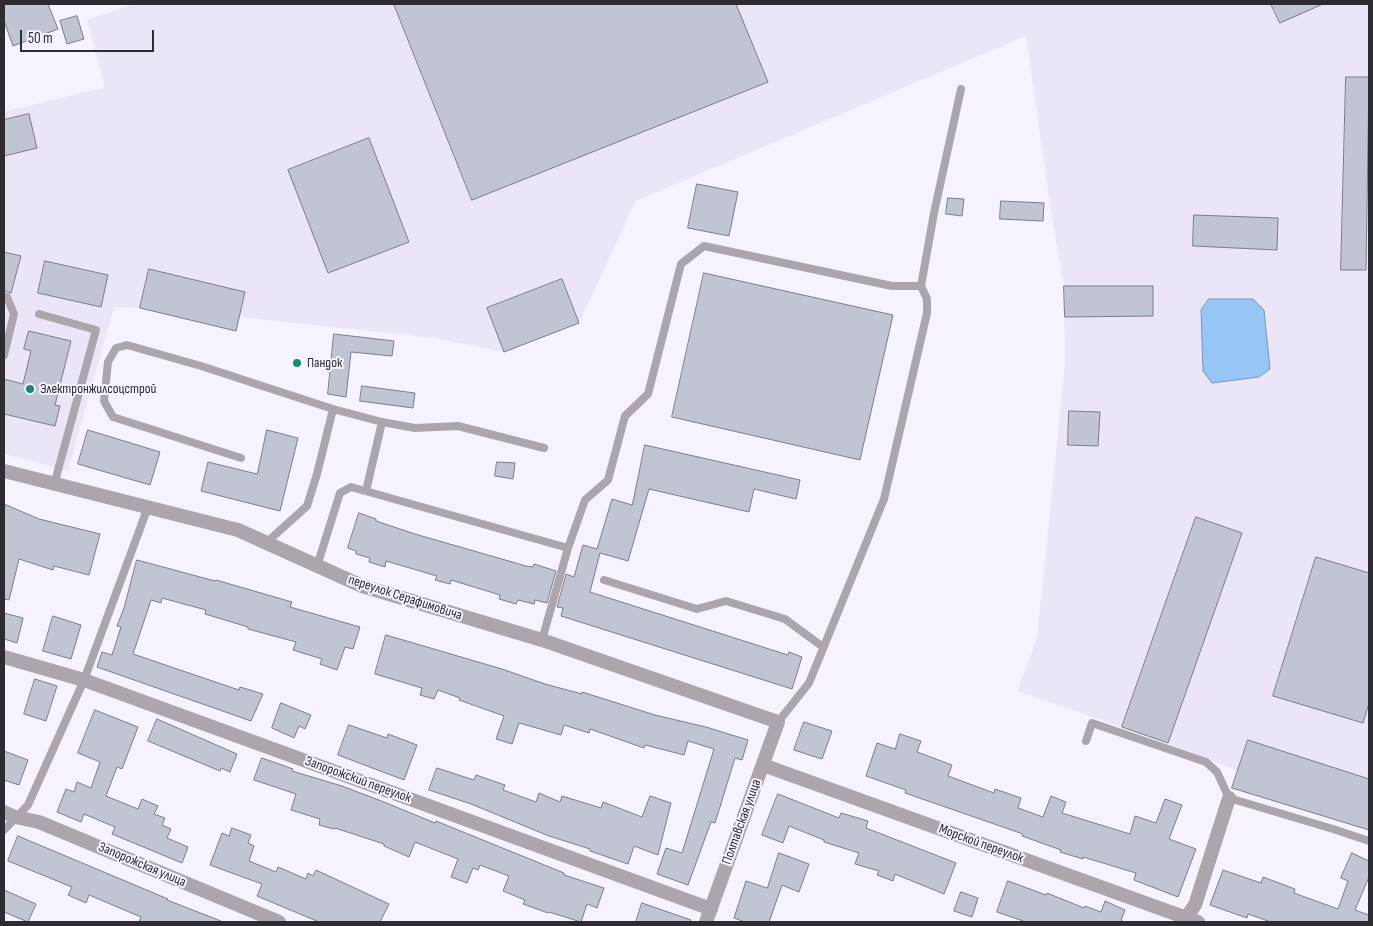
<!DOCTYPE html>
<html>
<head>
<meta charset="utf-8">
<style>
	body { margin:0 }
	#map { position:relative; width:1373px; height:926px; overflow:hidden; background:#f6f2ff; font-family:"Sofia Sans Condensed",sans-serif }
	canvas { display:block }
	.frame { position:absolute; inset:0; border:5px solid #2e2c32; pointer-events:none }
	.scale { position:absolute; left:20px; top:30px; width:134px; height:22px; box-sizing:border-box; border:2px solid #2e2c32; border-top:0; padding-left:6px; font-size:15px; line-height:18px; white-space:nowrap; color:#2e2c32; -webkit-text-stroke:4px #f6f2ff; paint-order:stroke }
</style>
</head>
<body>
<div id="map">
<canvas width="1373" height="926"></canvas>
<div class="frame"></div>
<div class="scale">50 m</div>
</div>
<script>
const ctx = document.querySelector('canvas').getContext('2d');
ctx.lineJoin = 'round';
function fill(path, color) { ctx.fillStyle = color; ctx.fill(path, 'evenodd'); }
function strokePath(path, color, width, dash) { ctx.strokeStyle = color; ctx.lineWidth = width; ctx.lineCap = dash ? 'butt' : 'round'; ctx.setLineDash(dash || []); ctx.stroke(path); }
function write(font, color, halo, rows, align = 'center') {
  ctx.font = font + ' "Sofia Sans Condensed",sans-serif'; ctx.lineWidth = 4; ctx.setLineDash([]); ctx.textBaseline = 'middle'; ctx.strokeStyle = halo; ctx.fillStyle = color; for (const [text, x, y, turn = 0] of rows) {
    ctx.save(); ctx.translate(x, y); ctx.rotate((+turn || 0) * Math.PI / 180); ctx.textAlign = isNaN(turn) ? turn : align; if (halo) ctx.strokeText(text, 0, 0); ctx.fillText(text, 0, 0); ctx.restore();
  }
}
const built = new Path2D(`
	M134,4h1235v826l-137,-42 6,-17 -71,-28 -150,-52 20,-53 28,-274 -1,-78 -11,-62 -27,-188 -390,165 -57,122 -75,29 -70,-14 -195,-21 -3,14 -96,-23 -26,-1 -46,164 -64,-17v-342l101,-25 -18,-67z`);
const water = new Path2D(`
	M1209,299h44l11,11 6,59 -11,8 -47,6 -9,-12 -2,-61z`);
const building = new Path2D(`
	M4,4h44l10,25 -45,17 -9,-25z
	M394,4h342l32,78 -296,118z
	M1271,4h52l-43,19z
	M77,16l7,23 -17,5 -7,-23z
	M1346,77h23l-3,193h-25z
	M29,114l8,34 -33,8v-36z
	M369,138l40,104 -81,31 -40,-103z
	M697,184l41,8 -9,44 -41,-8z
	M948,198l16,1 -2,17 -16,-2z
	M1001,201l43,2 -1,18 -43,-2z
	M1194,215l84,3 -1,32 -84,-4z
	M4,252l17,4 -10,37 -7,-2z
	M45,261l63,14 -7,32 -63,-14z
	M149,269l96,23 -9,39 -96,-23z
	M704,273l189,42 -33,145 -188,-43z
	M562,279l17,44 -75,29 -17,-44z
	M1064,286h89v30l-88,1z
	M29,331l42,10 -16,64 5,1 -5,20 -51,-12v-35l19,5 8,-33 -7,-2z
	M334,334l60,7 -2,15 -41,-4 -5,45 -18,-3z
	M362,386l53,7 -2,15 -53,-7z
	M1069,411l31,1 -2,34 -30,-1z
	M88,430l72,22 -10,33 -72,-21z
	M267,430l31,8 -18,73 -79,-20 7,-29 49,12z
	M645,445l155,35 -4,19 -42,-10 -5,23 -100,-23 -21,72 -28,-8 -10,39 198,63 1,-3 13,5 -10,32 -231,-73 2,-8 -6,-1 9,-33 8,3 9,-32 14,4 15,-50 20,6z
	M497,462l18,1 -2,16 -18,-3z
	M4,504l35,15 61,15 -11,41 -35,-9 -1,4 -34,-11 -10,41 -5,-1z
	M359,513l17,6v2l39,13 111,32 7,1 1,-3 22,7 -9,32 -12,-3 -1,4 -16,-4 -2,4 -17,-5 1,-4 -49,-15 -1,4 -15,-4 2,-4 -51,-15 -1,6 -16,-5 1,-4 -14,-4v-3l-8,-3z
	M1196,517l46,16 -74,210 -46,-16z
	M1316,557l53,16v130l-6,20 -90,-27z
	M137,560l78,21 1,-1 76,22 -2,5 70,20 -7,22 -8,-2 -8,23 -17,-6 2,-5 -29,-9 3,-8 -48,-13v-2l-43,-13 1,-4 -44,-12 -1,5 -10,-3 -18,54 106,36 1,-3 23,7 -12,27 -154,-54 5,-15 10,3 9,-28 -4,-1 7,-18z
	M4,613l19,5 -6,25 -13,-4z
	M53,616l28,9 -10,34 -28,-8z
	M386,635l116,34 43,15 37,10v-2l73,23 51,12 42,13 -6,20 -7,-2 -20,65 -4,-1 -23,63 -31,-11 9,-26 16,5 32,-104 -26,-8 -4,14 -39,-10 -1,3 -54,-19 -1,4 -25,-8 -3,10 -42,-12 -7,21 -16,-5 8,-23 -45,-16 1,-2 -22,-8 -4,9 -14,-4 2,-7 -47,-14z
	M35,679l22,7 -11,35 -22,-7z
	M281,703l30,12 -6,14 -6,-3 -5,12 -22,-10z
	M95,710l43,17 -16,42 -5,-2 -11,29 32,13 4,-10 16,7 -4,8 11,4 -3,7 9,4 -4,9 21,9 -6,16 -70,-29 3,-7 -31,-13 -3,8 -24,-10 9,-23 8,3 3,-10 14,6 9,-26 -22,-9z
	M157,719l80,35 -7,18 -9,-4 -1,3 -72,-30z
	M804,722l28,9 -10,28 -28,-9z
	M349,725l38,13 1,-4 29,11 -13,35 -66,-25z
	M900,734l21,7 -4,11 35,13 -4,11 46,17 1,-4 26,9 -3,10 25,9 8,-21 15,6 -4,11 68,21 5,-18 21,7 9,-24 17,6 -13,34 27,10 -18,48 -44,-17 2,-7 -53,-16v2l-23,-7 1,-2 -39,-14 1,-2 -118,-41 1,-3 -40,-14 11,-33 18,6z
	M1248,740l121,39v51l-137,-42z
	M4,751l24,9 -9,25 -15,-5z
	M262,758l31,11 -1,2 50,15 42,16 51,21 1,-2 128,52v2l40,13 -7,20 -10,-4 -6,18 -32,-10 -1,1 -25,-9 2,-4 -22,-9 6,-15 -29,-11 -2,5 -5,-2 -6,15 -16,-6 7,-18 -43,-17 -6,15 -25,-11v-2l-49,-16 -1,1 -15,-4 1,-6 -29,-9 5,-16 -42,-14z
	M437,768l37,12 2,-5 29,10 -2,5 33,12 3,-9 21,9 2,-6 39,12 2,-6 39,15 8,-21 21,7 -13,52 -24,-9 -6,18 -38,-13v-2l-41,-13 -78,-32 -42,-14z
	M778,794l61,24 2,-5 27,8 -2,7 90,35 -12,31 -49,-20 -2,7 -16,-6 2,-4 -24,-7 4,-11 -35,-11v-2l-35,-14 -6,17 -21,-8z
	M232,828l19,7 -3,8 6,3 -5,15 27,11 2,-5 28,12 2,-6 5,3 3,-6 73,34 -9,18h-61l-62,-26 5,-12 -52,-19 12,-32 7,3z
	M18,836l150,63 -1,1 54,21v1h-82l2,-5 -52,-22 -3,8 -18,-8 4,-8 -64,-26z
	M779,853l30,11 -10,28 -17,-7 -13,37h-24l-11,-4 12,-37 21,7z
	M1352,853l17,8v16l-14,33 14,5v7h-98l-23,-8 -1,4 -37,-13 13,-35 38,13 2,-6 32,12 -1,4 44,16 10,-28 -7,-3z
	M1008,881l38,14 1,-2 37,15 1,-2 16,6 4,-11 20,9 -4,10 3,2h-98l-29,-10z
	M4,890l32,14 -8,18 -24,-10z
	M961,892l17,6 -6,19 -18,-6z
	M642,903l49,17 -1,2h-54z`);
const service = new Path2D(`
	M4,297h3l7,17 -10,41
	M39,314l57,16 -42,155
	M241,458l-128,-41 -9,-16 4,-39 8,-14 11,-3 74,21 132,43 49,13 33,6 43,-2 86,22
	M366,491l16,-69
	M266,543l41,-37 10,-32 16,-65
	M317,566l23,-73 11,-6 217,61
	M604,580l93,29 29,-8 59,18 38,28
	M542,640l26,-92 17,-48 23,-20 17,-64 23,-22 33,-130 23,-18 188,40h29
	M778,722l31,-39 75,-184 43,-186v-14l-6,-13 13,-73 27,-124
	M1086,741l6,-18 114,39 11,10 12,26 104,31 36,12
	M4,830l24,-25 56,-125 64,-173`);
const minor = new Path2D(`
	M4,471l234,59 124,56 180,54 236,82 -72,200
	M4,657l80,23 627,229
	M763,765l435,157
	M4,812l11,5 24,5 240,100
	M1183,922l12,-17 34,-107`);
const markers = [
	[297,363,5,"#118c70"],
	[30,389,5,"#118c70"]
];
const poiNames = [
	["Пандок",307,363],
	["Электронжилсоцстрой",40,389]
];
const streetNames = [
	["переулок Серафимовича",405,598,18],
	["Запорожский переулок",358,780,20],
	["Полтавская улица",742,822,-70],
	["Морской переулок",981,844,20],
	["Запорожская улица",142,865,23]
];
fill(built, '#ece5f8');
fill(water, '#96c5f6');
strokePath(water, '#7797bb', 1);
fill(building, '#c0c4d3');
strokePath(building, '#797c8a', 1);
strokePath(service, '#aca6ac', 8);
strokePath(minor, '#aca6ac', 14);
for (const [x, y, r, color] of markers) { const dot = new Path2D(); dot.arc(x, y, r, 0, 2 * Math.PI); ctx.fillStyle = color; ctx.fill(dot); strokePath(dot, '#f6f2ff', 2); }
write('14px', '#2e2c32', '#f6f2ff', poiNames, 'left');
write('14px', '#2e2c32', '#f6f2ff', streetNames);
</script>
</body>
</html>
